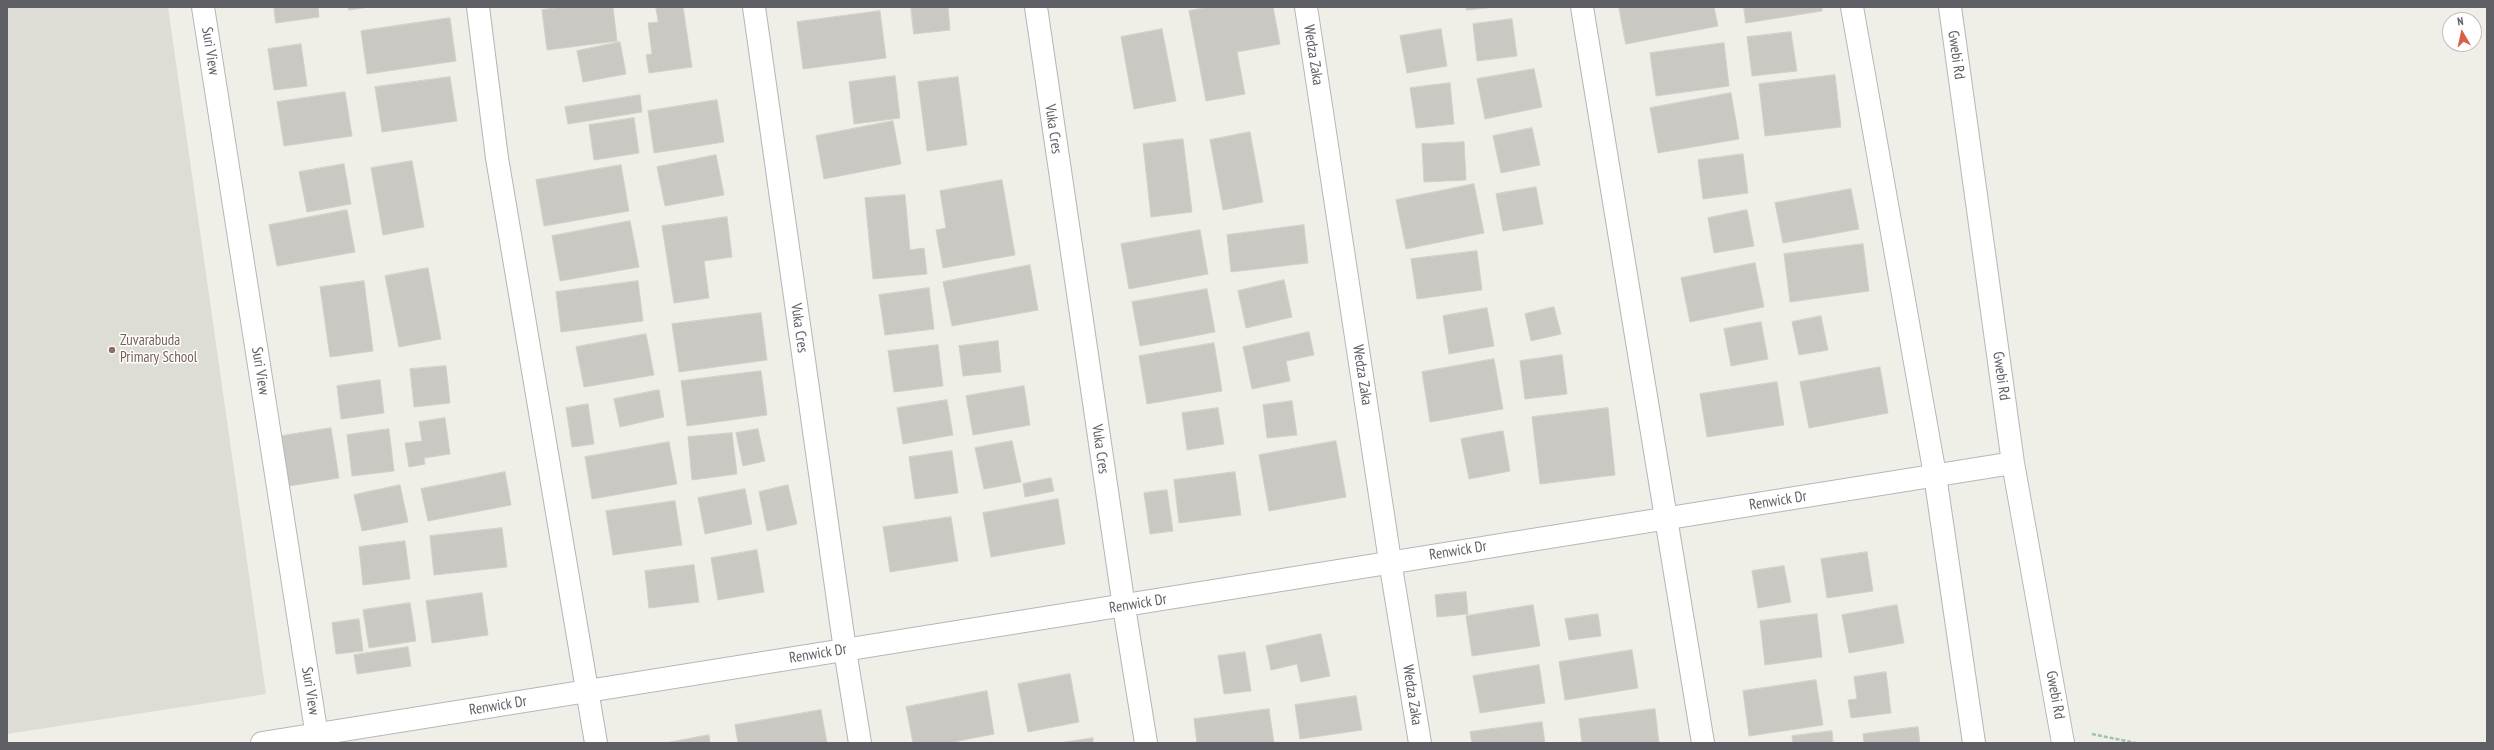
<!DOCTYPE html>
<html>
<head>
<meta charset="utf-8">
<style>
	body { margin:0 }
	#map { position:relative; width:2494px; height:750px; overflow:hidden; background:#efeee7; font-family:"PT Sans Narrow",sans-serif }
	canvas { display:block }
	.frame { position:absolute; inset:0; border:8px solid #5e6065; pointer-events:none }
	.north { position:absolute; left:2442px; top:12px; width:40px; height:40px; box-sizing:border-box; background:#fff; border:1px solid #bfbfc1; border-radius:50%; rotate:351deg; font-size:11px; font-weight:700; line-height:16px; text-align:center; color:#5e6065 }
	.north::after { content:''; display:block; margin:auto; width:14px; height:18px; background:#d76144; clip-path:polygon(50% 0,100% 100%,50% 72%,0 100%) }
</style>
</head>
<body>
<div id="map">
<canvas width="2494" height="750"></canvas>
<div class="frame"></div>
<div class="north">N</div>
</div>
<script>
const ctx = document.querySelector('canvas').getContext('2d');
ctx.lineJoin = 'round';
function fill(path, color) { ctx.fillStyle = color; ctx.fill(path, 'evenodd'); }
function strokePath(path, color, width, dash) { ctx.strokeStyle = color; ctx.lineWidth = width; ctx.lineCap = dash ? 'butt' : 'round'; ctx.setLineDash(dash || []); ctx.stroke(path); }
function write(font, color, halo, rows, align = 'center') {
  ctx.font = font + ' "PT Sans Narrow",sans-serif'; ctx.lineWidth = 3; ctx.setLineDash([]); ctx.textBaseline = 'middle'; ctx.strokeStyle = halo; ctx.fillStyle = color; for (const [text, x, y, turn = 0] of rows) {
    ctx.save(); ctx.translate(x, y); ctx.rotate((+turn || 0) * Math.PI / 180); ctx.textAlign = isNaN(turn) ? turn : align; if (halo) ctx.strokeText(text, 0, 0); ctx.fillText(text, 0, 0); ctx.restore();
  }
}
const education = new Path2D(`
	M7,7h161l98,687 -259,40z`);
const building = new Path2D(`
	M274,7h44l1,10 -43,6z
	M349,7h20l-20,3z
	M562,7h51l4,34 -70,9 -5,-40z
	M656,7h27l9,60 -43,6 -3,-18 6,-1 -4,-31 10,-1z
	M911,7h37l2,23 -36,4z
	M1209,7h64l7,37 -43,8 8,42 -39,7 -17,-90z
	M1466,7h29l-28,3z
	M1619,7h95l4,19 -92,18z
	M1744,7h78v4l-76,12z
	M880,11l6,47 -83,11 -6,-47z
	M450,18l6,43 -89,13 -6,-43z
	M1512,19l5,37 -40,5 -4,-37z
	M1162,29l14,72 -42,8 -13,-72z
	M1441,29l6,37 -40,7 -7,-37z
	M1791,32l6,39 -45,5 -5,-39z
	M620,42l6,32 -43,8 -6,-31z
	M1724,43l5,43 -73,10 -6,-43z
	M301,44l6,42 -33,4 -6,-41z
	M1534,69l8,38 -57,12 -8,-40z
	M1835,75l6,52 -76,9 -6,-52z
	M895,76l5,42 -46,6 -5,-42z
	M450,77l7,44 -75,11 -7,-45z
	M958,77l9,68 -40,6 -9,-69z
	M1450,83l4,41 -38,4 -6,-40z
	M345,92l7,44 -68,10 -7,-44z
	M1731,93l8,46 -81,14 -8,-45z
	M640,95l2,17 -74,12 -3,-17z
	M717,100l7,42 -70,11 -6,-42z
	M634,118l5,35 -45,7 -5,-35z
	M893,121l8,43 -77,15 -8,-43z
	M1532,128l8,37 -39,8 -8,-37z
	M1250,132l13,70 -40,8 -13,-70z
	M1183,139l9,73 -41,5 -8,-73z
	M1464,142l2,38 -42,2 -2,-38z
	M1743,154l5,39 -45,6 -5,-39z
	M716,155l8,40 -59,11 -8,-39z
	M412,161l12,66 -41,8 -12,-67z
	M344,164l7,40 -44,8 -8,-40z
	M621,165l8,46 -85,15 -8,-46z
	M1002,180l13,75 -72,13 -7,-38 10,-2 -6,-37z
	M1474,184l10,49 -78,16 -10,-49z
	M1536,187l7,37 -40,7 -7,-37z
	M1851,189l8,40 -76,14 -8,-40z
	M905,195l5,55 14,-2 3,26 -54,5 -8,-81z
	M347,210l8,42 -78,14 -8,-41z
	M1747,210l7,36 -40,7 -6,-35z
	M727,217l5,40 -28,4 5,37 -35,5 -12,-77z
	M630,221l9,46 -79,14 -8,-45z
	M1304,225l4,38 -77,9 -4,-37z
	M1200,230l8,44 -79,15 -8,-45z
	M1863,244l6,47 -79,11 -6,-48z
	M1477,251l5,39 -65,9 -6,-40z
	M1755,263l9,44 -74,15 -9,-44z
	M1030,265l8,45 -86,16 -9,-44z
	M428,268l13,71 -42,8 -14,-71z
	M1284,280l8,37 -46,11 -8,-37z
	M364,281l9,70 -43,6 -10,-70z
	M638,281l5,40 -82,11 -5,-40z
	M929,288l5,41 -49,6 -6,-40z
	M1207,289l8,43 -75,14 -8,-44z
	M1554,307l7,27 -30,7 -6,-27z
	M1487,308l7,38 -45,8 -6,-38z
	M761,313l6,47 -88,12 -7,-48z
	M1821,316l7,34 -29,5 -7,-33z
	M1761,322l7,37 -37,7 -7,-37z
	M1309,332l5,23 -28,6 4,20 -38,8 -9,-42z
	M646,334l8,41 -70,12 -8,-40z
	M998,341l3,31 -38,4 -4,-30z
	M1214,343l8,48 -75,13 -8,-48z
	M938,345l5,41 -49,6 -6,-41z
	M1562,355l5,39 -42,5 -5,-38z
	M1494,359l9,50 -73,13 -8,-50z
	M446,366l4,37 -36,4 -4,-38z
	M1880,367l8,46 -79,15 -9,-46z
	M761,371l6,44 -80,11 -6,-45z
	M380,380l4,33 -43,6 -4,-33z
	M1777,382l7,43 -77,12 -7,-43z
	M1024,386l6,39 -57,10 -7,-39z
	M659,390l5,27 -44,10 -6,-28z
	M947,400l6,35 -50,9 -6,-36z
	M1292,401l5,34 -30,3 -4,-33z
	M588,404l6,40 -22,3 -6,-39z
	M1218,408l6,36 -37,6 -5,-37z
	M1608,408l7,67 -75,9 -8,-67z
	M445,418l5,36 -26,4 1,6 -16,3 -4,-24 17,-2 -3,-19z
	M331,428l8,50 -50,8 -7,-50z
	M389,429l5,42 -42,5 -5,-41z
	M758,429l7,32 -22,5 -7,-33z
	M1503,431l7,40 -41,8 -8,-40z
	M732,433l5,41 -45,6 -4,-43z
	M1012,441l9,41 -37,7 -9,-41z
	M1336,441l10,56 -77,14 -10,-56z
	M669,442l8,42 -85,15 -7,-42z
	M952,451l6,42 -43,6 -6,-42z
	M505,472l6,33 -83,16 -7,-32z
	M1235,472l6,43 -62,8 -5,-43z
	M1051,478l3,13 -29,6 -2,-13z
	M400,485l8,37 -46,9 -8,-36z
	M788,485l9,39 -30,7 -8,-39z
	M745,489l7,35 -47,10 -7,-36z
	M1167,490l6,41 -23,3 -6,-41z
	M1058,499l7,45 -74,13 -8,-44z
	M675,501l7,44 -69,10 -7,-44z
	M951,517l7,44 -68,11 -7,-45z
	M502,528l5,39 -73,8 -4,-39z
	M405,541l5,38 -47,6 -4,-38z
	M757,550l7,42 -46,8 -7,-42z
	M1867,552l6,39 -46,7 -6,-39z
	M694,565l5,37 -50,6 -4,-37z
	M1784,566l7,36 -33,6 -6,-37z
	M1466,592l2,22 -31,3 -2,-22z
	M482,593l6,42 -56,8 -6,-42z
	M410,603l6,38 -47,7 -6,-38z
	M1533,605l7,41 -68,10 -6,-40z
	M1897,605l7,38 -55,10 -7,-38z
	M1598,614l3,22 -32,4 -4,-21z
	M1817,614l5,43 -57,8 -5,-44z
	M359,619l4,32 -27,3 -4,-31z
	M1321,634l9,42 -29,6 -4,-18 -26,6 -5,-24z
	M408,647l3,19 -54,8 -3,-19z
	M1632,650l6,38 -73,12 -6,-38z
	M1245,652l6,39 -27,3 -6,-38z
	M1539,665l6,38 -65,10 -7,-37z
	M1886,672l5,41 -40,5 -3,-18 9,-1 -3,-22z
	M1070,674l9,48 -51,10 -10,-48z
	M1816,680l7,45 -74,11 -6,-45z
	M987,691l7,43 -46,9h-35l-7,-36z
	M1356,696l6,34 -62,9 -5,-34z
	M1269,709l5,34h-77l-3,-24z
	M1655,709l4,34h-77l-3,-24z
	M821,710l6,33h-89l-3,-18z
	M1542,722l3,21h-73l-2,-11z
	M1918,727l2,16h-56l-1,-9z
	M1832,731l1,12h-40l-1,-7z
	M709,735l1,8h-44z
	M1093,738v5h-33z`);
const path = new Path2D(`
	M2092,734l44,9`);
const street = new Path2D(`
	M203,7l115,736
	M478,7l19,151 99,585
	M754,7l91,643 15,93
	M1036,7l88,600 22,136
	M1306,7l84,554 30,182
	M1582,7l121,736
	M1852,7l83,468 39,268`);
const secondary = new Path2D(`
	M1950,7l63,456 50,280
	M262,743l1751,-280`);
const markers = [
	[112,350,4,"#8d6e63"]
];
const streetNames = [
	["Suri View",210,51,81],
	["Wedza Zaka",1313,55,81],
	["Gwebi Rd",1956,55,82],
	["Vuka Cres",1053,129,82],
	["Vuka Cres",799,328,82],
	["Suri View",260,371,81],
	["Wedza Zaka",1362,375,81],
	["Gwebi Rd",2001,376,82],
	["Vuka Cres",1100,449,82],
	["Renwick Dr",1778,501,-9],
	["Renwick Dr",1458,551,-9],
	["Renwick Dr",1138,604,-9],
	["Renwick Dr",818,654,-9],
	["Suri View",310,691,81],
	["Wedza Zaka",1412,695,81],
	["Gwebi Rd",2055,695,80],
	["Renwick Dr",498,706,-9]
];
const educationNames = [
	["Zuvarabuda",120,341],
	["Primary School",120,358]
];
fill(education, '#deddd5');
fill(building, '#cac8c3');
strokePath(building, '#d3d0c6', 1);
strokePath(street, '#b4b5ba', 24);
strokePath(secondary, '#b5b7bc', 24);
strokePath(path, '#9fc1ac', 2.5, [4, 2]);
strokePath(street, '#fff', 22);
strokePath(secondary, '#fff', 22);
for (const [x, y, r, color] of markers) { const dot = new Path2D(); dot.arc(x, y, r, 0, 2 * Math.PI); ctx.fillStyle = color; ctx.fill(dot); strokePath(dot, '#fff', 1.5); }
write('15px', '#5e6065', '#fff', streetNames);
write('15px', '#785e54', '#fff', educationNames, 'left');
</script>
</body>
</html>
